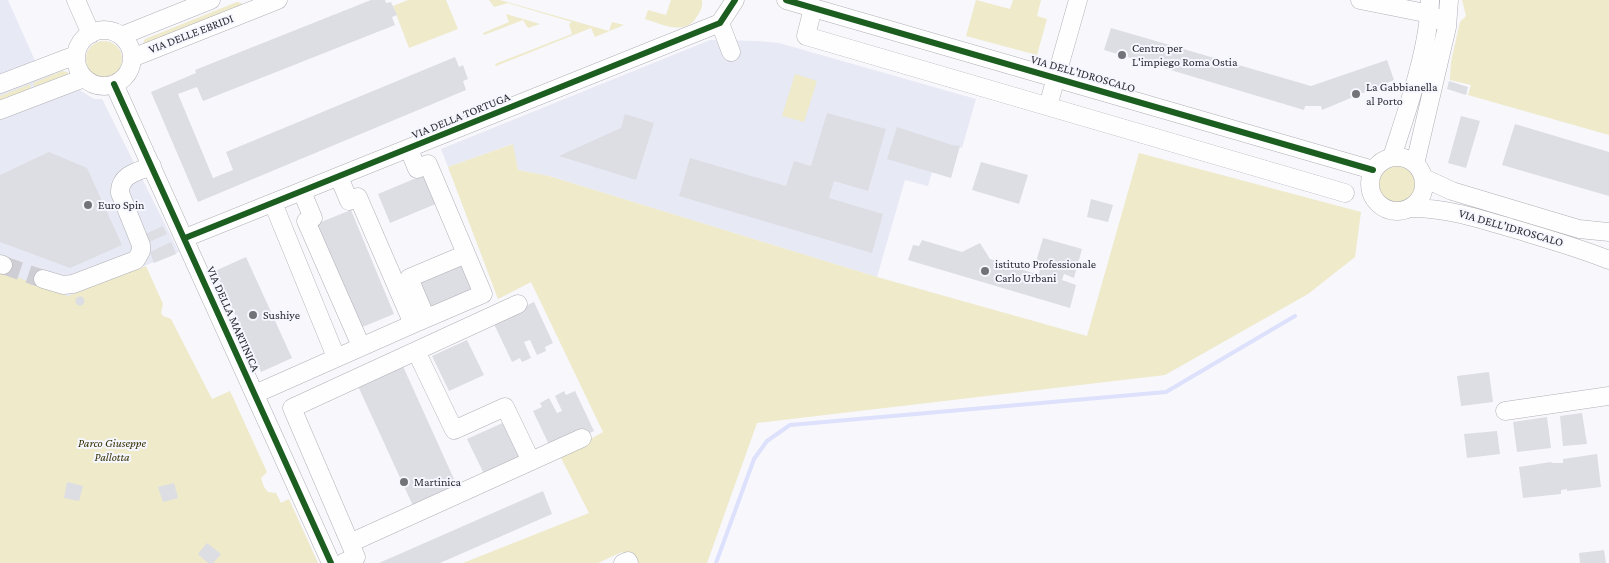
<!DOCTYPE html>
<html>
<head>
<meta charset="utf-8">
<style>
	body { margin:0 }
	canvas { display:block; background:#f7f7fc }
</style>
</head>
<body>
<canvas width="1609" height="563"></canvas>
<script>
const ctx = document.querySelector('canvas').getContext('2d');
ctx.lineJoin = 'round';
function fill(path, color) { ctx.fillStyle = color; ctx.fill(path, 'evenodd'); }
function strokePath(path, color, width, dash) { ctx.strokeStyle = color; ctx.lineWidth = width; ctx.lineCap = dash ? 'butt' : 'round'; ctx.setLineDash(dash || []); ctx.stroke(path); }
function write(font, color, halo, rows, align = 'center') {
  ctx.font = font + ' "Crimson Pro",serif'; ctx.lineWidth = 4; ctx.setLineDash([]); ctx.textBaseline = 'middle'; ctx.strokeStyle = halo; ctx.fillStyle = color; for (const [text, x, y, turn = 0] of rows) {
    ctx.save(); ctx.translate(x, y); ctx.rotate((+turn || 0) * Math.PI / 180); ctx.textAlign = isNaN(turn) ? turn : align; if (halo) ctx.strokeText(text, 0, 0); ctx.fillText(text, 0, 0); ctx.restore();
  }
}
const built = new Path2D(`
	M0,0h8l28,63 58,36h8l77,153 -112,45 -67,-26z
	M710,40l48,1 21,2 197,56 -14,49 -10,-3 -20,27 -4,14 -23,-6 -28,97 -328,-101 -31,-6 -6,-26 -64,23 -7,-18z`);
const green = new Path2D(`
	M408,0h38l12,29 -49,19 -16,-42z
	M489,0h11l109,31 3,-9 12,3 -29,12 -4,-9 -95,38 -1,-2 77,-30 -3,-10 3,-2 -64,-19 -14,4z
	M671,0h31c1,7 -2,12 -6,18 -12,18 -34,6 -51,1l3,-9 18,5z
	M976,0l34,9 3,-9h28l-4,16 10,3 -10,36 -71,-19z
	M1462,0h147v135l-141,-40 3,-10 -21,-5 1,-18 9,-40 6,-6z
	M237,2l4,1 2,3 -99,38 -1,-1 2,-4z
	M506,14l34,10 -12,4 -5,-8 -39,15 -1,-2 26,-11z
	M86 59a18 18 0 1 1 36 0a18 18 0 1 1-36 0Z
	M62,71l6,1 -1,5 -31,12 -3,-6z
	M795,74l22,7 -13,41 -22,-6z
	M30,84l2,7 -32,12v-7z
	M513,144l5,26 31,6 328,101 210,59 52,-183 222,59 -6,45 -47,37 -143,81 -408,48 -50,140h-77l-8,-11 -24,11h-135l126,-50 -29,-57 43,-24 -72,-150 -33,17 -50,-132z
	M1379 184a19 19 0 1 1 38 0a19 19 0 1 1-38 0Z
	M146,266l17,38 -2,9 2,3 8,3 41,80 18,-8 37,81 -6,6 3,9 4,5 8,1 5,10 8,-4 29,64h-318v-292l68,25z`);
const stream = new Path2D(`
	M716,563l38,-104 13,-18 23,-16 376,-33 129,-76`);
const building = new Path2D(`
	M371,0h14l1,3 5,-1 6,13 -5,2 3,8 -192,76 -6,-14 -19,7 35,84 20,-8 -7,-18 229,-95 4,10 4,-2 5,14 -5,2 3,9 -268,112 -47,-110 45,-19 -1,-3z
	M1111,28l200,58 76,-26 7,20 -72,30 -1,-4h-16l-1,4 -200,-60z
	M1449,81l19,6 -2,8 -19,-6z
	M827,113l59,16 -18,62 -34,-10 -5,17 54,16 -11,39 -193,-57 11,-38 96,28 8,-25 17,5z
	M625,114l29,9 -18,57 -77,-24 62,-28z
	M1461,116l19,5 -14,47 -18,-5z
	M1515,124l94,28v44l-107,-31z
	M897,127l55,18 8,1 -9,32 -64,-19z
	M49,152l38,16 35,77 -52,23 -70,-26v-67z
	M981,162l47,13 -9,29 -47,-14z
	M426,174l12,29 -48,20 -12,-29z
	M1091,199l22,6 -5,17 -21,-5z
	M351,210l43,104 -34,14 -44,-104z
	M163,226l4,8 -20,9 -4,-8z
	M1043,238l39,11 -8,29 -10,-4 -2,6 14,5 -6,23 -162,-48 5,-15 6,1 3,-6 40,12 18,-9 10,16 49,16 1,-7 -5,-3z
	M171,242l5,12 -22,9 -4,-11z
	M246,257l46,101 -31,14 -46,-101z
	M461,262l12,29 -44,18 -12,-29z
	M75.5 301a4.5 4.5 0 1 1 9 0a4.5 4.5 0 1 1-9 0Z
	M534,302l19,41 -8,4 1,4 -9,4 -7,-15 -6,2 7,16 -9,4 -2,-4 -8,4 -19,-40z
	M467,340l17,35 -35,16 -17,-35z
	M402,364l56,124 -44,20 -57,-124z
	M1489,372l4,30 -32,4 -4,-30z
	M564,391l2,4 9,-4 19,40 -42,20 -19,-40 9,-4 -2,-4 9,-5 8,15 5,-2 -7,-15z
	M1582,413l5,31 -24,2 -3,-30z
	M1547,417l4,31 -34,4 -4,-30z
	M507,421l18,38 -39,19 -19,-39z
	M1497,431l3,23 -33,4 -3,-24z
	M1597,454l4,33 -34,4v-2l-6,1v4l-38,4 -4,-31 32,-5 1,1h11v-4z
	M67,482l16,4 -4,15 -15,-3z
	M174,483l4,15 -15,4 -5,-15z
	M543,491l9,23 -112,49h-61z
	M207,543l14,11 -8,9h-5l-10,-9z
	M1604,550l2,13h-26l-1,-10z`);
const minorTunnel = new Path2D(`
	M3,265l40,14`);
const minor = new Path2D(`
	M76,0l15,34
	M786,0l587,170
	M1360,0l70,14 9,6
	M813,8l-7,28 539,157
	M720,23l11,29
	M76 58a28 28 0 1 1 56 0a28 28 0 1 1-56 0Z
	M121,36l90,-36
	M132,58l146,-58
	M0,84l76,-29
	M114,84l217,479
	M1048,106l30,-106
	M0,110l84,-32
	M409,149l8,20 11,-5 55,130 -70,30
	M1370 184a27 27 0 1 1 54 0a27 27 0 1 1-54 0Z
	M1392,157c15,-47 37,-108 38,-157
	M1415,164l32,-137 2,-27
	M1424,178l28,13 127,38 30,3
	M302,192l11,26 -7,3 55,125
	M273,203l63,154
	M1411,208c35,0 67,10 100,20 33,10 66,19 98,32
	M185,238l535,-215 15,-23
	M0,264l3,1
	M43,279l20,6 10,-1 63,-24 5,-9v-6l-21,-52c-1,-18 18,-22 32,-27
	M426,318l-17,-40 57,-24
	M416,351l38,79 51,-23 26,54
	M255,394l158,-70 -55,-127 -9,4 -10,-24
	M1505,411l104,-15
	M350,543l-58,-135 226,-104
	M343,563l13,-6 -6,-14 232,-105
	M623,563l5,-2 1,2`);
const cycleway = new Path2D(`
	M786,0l587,170
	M114,84l217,479
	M185,238l535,-215 15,-23`);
const markers = [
	[1122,55,5,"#727379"],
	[1356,94,5,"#727379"],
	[88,205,5,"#727379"],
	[985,271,5,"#727379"],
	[253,315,5,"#727379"],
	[404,482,5,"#727379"]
];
const streetNames = [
	["VIA DELLE EBRIDI",191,34,-21],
	["VIA DELL'IDROSCALO",1083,74,16],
	["VIA DELLA TORTUGA",461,116,-22],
	["VIA DELL'IDROSCALO",1511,228,16],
	["VIA DELLA MARTINICA",233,319,66]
];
const poiNames = [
	["Centro per",1132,48],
	["L'impiego Roma Ostia",1132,62],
	["La Gabbianella",1366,87],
	["al Porto",1366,101],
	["Euro Spin",98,205],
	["istituto Professionale",995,264],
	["Carlo Urbani",995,278],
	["Sushiye",263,315],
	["Martinica",414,482]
];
const parkNames = [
	["Parco Giuseppe",112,443],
	["Pallotta",112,457]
];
fill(built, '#e7e9f4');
fill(green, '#eeeaca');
strokePath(stream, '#dde1fc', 4);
fill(building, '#dddee4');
strokePath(minorTunnel, '#ceced4', 18, [18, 9]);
strokePath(minor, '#b0b0b6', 19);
strokePath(minor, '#fefeff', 18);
strokePath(cycleway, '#1b5e20', 6);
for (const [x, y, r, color] of markers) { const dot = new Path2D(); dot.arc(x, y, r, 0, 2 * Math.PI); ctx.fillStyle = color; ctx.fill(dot); strokePath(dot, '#f5f6fe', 2); }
write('12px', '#2b2c33', '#f5f6fe', streetNames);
write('12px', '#2b2c33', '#f5f6fe', poiNames, 'left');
write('italic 12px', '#393406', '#f5f6fe', parkNames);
</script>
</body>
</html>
